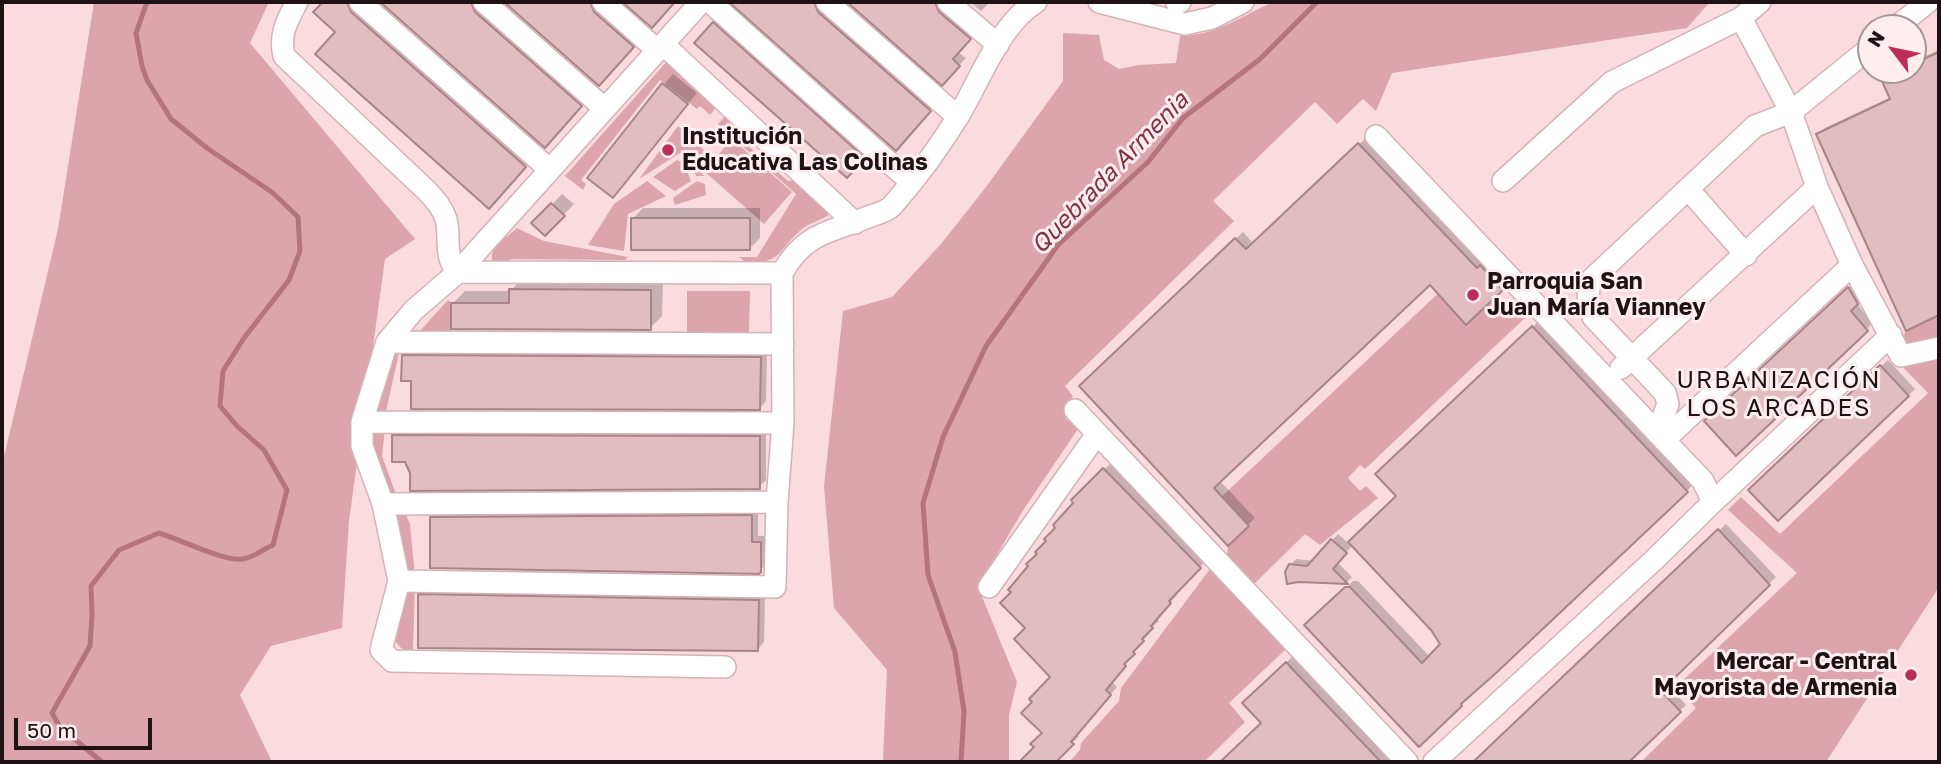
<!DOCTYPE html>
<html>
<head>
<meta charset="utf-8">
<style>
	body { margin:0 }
	#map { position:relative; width:1941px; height:764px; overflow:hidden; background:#fadbe0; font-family:"Golos Text",sans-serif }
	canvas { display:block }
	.frame { position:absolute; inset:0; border:4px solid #1f1214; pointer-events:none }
	.north { position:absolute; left:1857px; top:14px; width:70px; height:70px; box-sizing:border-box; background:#fdedef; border:2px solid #a49597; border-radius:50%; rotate:302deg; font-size:19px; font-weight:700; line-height:28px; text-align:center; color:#1f1214 }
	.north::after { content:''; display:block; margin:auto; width:24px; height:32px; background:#bc2d59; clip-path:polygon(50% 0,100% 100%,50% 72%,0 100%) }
	.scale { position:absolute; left:14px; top:718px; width:138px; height:32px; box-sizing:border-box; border:4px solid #1f1214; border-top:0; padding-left:9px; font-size:21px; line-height:24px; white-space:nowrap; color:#1f1214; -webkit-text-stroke:5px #fdedef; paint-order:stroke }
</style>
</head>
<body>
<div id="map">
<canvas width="1941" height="764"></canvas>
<div class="frame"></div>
<div class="north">N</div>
<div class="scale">50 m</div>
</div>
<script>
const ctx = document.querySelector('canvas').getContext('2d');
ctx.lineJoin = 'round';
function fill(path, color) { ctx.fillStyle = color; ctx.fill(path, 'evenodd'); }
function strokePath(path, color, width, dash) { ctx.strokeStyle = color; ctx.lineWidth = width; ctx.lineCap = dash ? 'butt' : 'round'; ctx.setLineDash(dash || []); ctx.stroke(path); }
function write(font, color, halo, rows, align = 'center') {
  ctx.font = font + ' "Golos Text",sans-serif'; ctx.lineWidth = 6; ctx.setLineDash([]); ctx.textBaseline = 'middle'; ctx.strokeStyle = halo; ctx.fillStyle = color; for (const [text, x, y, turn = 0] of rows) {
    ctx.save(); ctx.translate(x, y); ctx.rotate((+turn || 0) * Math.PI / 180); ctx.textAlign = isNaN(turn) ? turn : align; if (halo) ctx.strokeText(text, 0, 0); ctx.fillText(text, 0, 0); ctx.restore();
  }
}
const green = new Path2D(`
	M94,2h175l-19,41 165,196 -30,20 -36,262 -7,107 -71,18 -31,49 32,67h-270v-297l56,-236z
	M1273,2h437l-23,26 -295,45 -16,38 -13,-12 -26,25 -22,-22 -102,99 21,20 -169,165 8,10 -4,6 2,10 -6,6 13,11 -56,83 -44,75 39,95 -8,33v47h-145l19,-2 4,-90 -53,-62 -10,-122 19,-175 49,-14 49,-53 45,-57 77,-106v-48l36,2 5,25 15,9 20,-4 37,-2 4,-27c33,0 63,-20 93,-34z
	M668,60l50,45 -8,10 -10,-9 -3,3 -37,-29 -79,100 5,4 -3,6 -18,-14z
	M727,114l10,10 10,21 41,36 6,-1 37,33c-8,7 -20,9 -29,16 -25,21 -16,30 -53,36l-10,-8h18l39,-63 -78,-70z
	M678,126l31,29 -10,13 5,8h-8l-7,-19 -9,-4 -41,26z
	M732,139l60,53 -28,32 -60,-53z
	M677,160l7,3 7,18 -16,10 -22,-14z
	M647,181l19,15 -38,18 -4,37 -36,-6 26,-41z
	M697,181l8,3 1,11 -31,10 -2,-7z
	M517,228l27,13 84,16 -3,3 -113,-1 -8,4h-11c-6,-17 13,-24 24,-35z
	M1463,270l3,54 25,-23 15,16 13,-11 9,9 -163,154 -5,-4 -12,13 12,13 6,-5 12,12 -58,47 -15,-11 -51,50 -27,-28 1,-10 21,-20 -23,-24 -21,20 -3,-7z
	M687,291h63l-1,42h-62z
	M448,300l3,3v29l-33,1z
	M1939,315v27l-35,10 -6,-8 8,-13z
	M400,348l-15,68 -13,-5 22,-62z
	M1939,353v234l-113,175h-185l55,-54 -19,-22 120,-113 -69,-63 13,-13 39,37 148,-141 -32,-33z
	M385,428l-3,28 15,41 -6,-1 -22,-58 2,-6z
	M403,508l7,16 5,53 -9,-3 -12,-57 2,-8z
	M1210,569l76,80 -57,54 16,19 -41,40h-135l11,-12 1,-7 38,-42 2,-13z
	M415,587l-2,63 -11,-1 -7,-8 12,-52z`);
const shadow = new Path2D(`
	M325,2h31l176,157 -36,41 -180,-188z
	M382,2h98l107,96 -42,47z
	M506,2h93l41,38 -41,44z
	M732,2h91l113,101 -40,45z
	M849,2h95l32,29 -18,21 8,6 -24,25z
	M970,2h20l-9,9z
	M721,17l149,133 -17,19 -139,-146z
	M1939,50v263l-32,16 -89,-195 7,-6 66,-31 -8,-17 6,-7 7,-3h17v-8z
	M673,74l24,19 -84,103 50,-111z
	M1366,138l119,124 24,20 -43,40 -36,-39 -211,197 36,38 -27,26 -147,-158 162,-154 11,12z
	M562,194l12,10 -29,30 -11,-11z
	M643,208h117v30l-10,10 -117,-30z
	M523,277l140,2 -1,37 -12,12 -197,-25 12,-12h46z
	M1855,282l9,14 -8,7 17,20 -137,130 -30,-32z
	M1539,321l155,163 -275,260 -112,-119 46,-44h5l72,76 12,-13 -9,-15 -80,-84 -16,17 15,15 -5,5 -48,-2 -9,-15 6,-6 18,2 24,-27 11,10 49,-48 -21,-22z
	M410,349l357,2 -1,50 -6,7 -347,-29 -9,-23z
	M1888,360l27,29 -137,130 -27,-29z
	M400,429l366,1v50l-7,7 -366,-51z
	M1111,463l96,97 -33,33 3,2 -21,23 3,3 -11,10 2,2 -11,11 1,2 -10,11 1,1 -19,24 5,5 -41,47 3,2 -22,22 3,3 -31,1 -3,-4 10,-11 8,-14 9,-56 -26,-49 -14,-36 62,-89 -2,-3z
	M758,509v27h9v27l-9,9 -326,-54 7,-7z
	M1726,524l50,53 -110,106 20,22 -56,54 4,3h-159z
	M427,588l338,6 -1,48 -6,7 -338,-54z
	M1293,656l101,106h-171l41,-39 -19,-20z`);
const stream = new Path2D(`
	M102,762l-42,-35 -8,-14 38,-67 2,-31 -1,-29 28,-36 40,-17c20,6 66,29 84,26 9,-1 21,-10 30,-14l14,-55 -23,-40 -27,-24 -17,-20 3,-35 21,-33 45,-58 11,-29 -2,-34 -25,-24 -66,-45 -36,-29 -24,-39 -5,-14 -6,-33 11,-31
	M961,762l3,-51 -9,-59 -27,-77 -5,-72 20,-66 43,-91 72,-101 90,-83 35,-44 77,-59 57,-57`);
const building = new Path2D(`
	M323,2h24l4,10 175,155 -37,42 -174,-155 20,-22 -22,-20z
	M380,2h91l4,10 107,94 -37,42z
	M504,2h86l4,10 40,35 -35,39z
	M622,2h53l-23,26z
	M814,2l4,10 113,99 -35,40 -166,-148z
	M847,2h88l4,10 32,27 -18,20 7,7 -18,20z
	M713,22l152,136 -18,20 -153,-135z
	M1939,52v263l-33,16 -90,-197 74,-35 -9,-20 20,-9h12v-6z
	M662,83l26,21 -75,94 -26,-20z
	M1358,143l119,125 3,-3 23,25 -37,35 -36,-40 -216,203 35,38 -21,20 -149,-160 156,-148 11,11z
	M551,203l14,13 -20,20 -14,-13z
	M631,218h119v32h-119z
	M1848,287l10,17 -7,7 17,20 -132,125 -32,-35z
	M509,289l142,1v40l-200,-1v-26h58z
	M1532,326l156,166 -193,182 -34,30 1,2 -43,41 -115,-122 41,-38h5l72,76 18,-19 -9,-14 -83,-88 48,-46 -21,-22z
	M402,355l359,2 -1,53 -349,-1v-28h-10z
	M1880,365l29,31 -131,125 -30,-31z
	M392,435l368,1v53l-350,2v-18l-5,-11h-13z
	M1103,468l98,100 -32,33 2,2 -20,23 2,2 -11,11 2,2 -11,11 2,2 -11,10 2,2 -20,24 5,5 -40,47 3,2 -18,18h-37l15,-15 -4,-3 12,-11 -21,-20 11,-11 -3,-3 21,-22 -36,-38 11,-11 -25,-25 11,-11 -3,-2 20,-24 -2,-2 11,-10 -2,-2 11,-11 -2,-2 11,-11 -2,-3 20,-22 -2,-3z
	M752,515v27h9v30l-2,2 -329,-6v-51z
	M1718,529l52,56 -109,106 20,21 -52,50h-156z
	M1331,539l16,14 -14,16 15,15 -49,-2 -12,2 -2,-12 4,-8 18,2z
	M418,594l341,6 -1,51 -340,-3z
	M1286,662l12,13 83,87h-161l41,-39 -19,-20z`);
const street = new Path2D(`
	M297,2c-10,19 -18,32 -13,54l143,135c8,9 15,16 19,28 5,18 -3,38 12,53l324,1
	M360,2l189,167
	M484,2l120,106
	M603,2l54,48
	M701,2l-243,270 -44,38 -27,32 -25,80v24l21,58 16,77 -18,69 11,11 333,6
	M710,2l201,180
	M827,2l131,115
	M948,2l50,43
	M1099,2l86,22 27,-6 31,-16
	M1177,3l3,-1
	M1741,18l19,-16
	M1895,28l33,-26
	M663,44l192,179
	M1376,136l327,345 10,21
	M1503,181l109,-99 129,-64 50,94 26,75 35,78 49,91 38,-8
	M1688,189l58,66
	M387,342l396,2
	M1621,368l196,-181
	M1075,410l332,352
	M362,422l421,1
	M1657,433l11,-29 -3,-11 -72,-76c-5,-14 -7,-24 -1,-38l163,-153 36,-14 80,-65
	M1664,440l188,-175
	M383,504l394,-2
	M399,581l376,6 2,-85 6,-79 -1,-150c23,-41 47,-40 86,-56 8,-3 18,-5 24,-11 24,-27 48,-60 67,-91 21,-35 41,-91 77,-113
	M989,587l108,-153
	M1434,762l220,-202 59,-58 178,-167`);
const markers = [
	[668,150,7,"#bc2d59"],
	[1473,295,7,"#bc2d59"],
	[1911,675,7,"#bc2d59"]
];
const poiNames = [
	["Institución",682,137],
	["Educativa Las Colinas",682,163],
	["Parroquia San",1487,282],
	["Juan María Vianney",1487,308],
	["Mercar - Central",1897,662,"right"],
	["Mayorista de Armenia",1897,688,"right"]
];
const waterNames = [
	["Quebrada Armenia",1110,173,-46]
];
const neighbourhoodNames = [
	["URBANIZACIÓN",1779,380],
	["LOS ARCADES",1779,408]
];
fill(green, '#dca5ae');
fill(shadow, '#0003');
strokePath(stream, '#b4737f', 5);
fill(building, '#e1bcc1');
strokePath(building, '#a68489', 2);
strokePath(street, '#d6b1b7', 24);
strokePath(street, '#fff', 21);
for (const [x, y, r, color] of markers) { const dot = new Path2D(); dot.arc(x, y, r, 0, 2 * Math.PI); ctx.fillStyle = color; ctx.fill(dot); strokePath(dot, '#fdedef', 2.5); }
write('bold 23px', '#1f1214', '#fdedef', poiNames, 'left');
write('italic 24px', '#823245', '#fdedef', waterNames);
ctx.letterSpacing = '2px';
write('24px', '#1f1214', '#fdedef', neighbourhoodNames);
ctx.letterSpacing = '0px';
</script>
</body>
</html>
